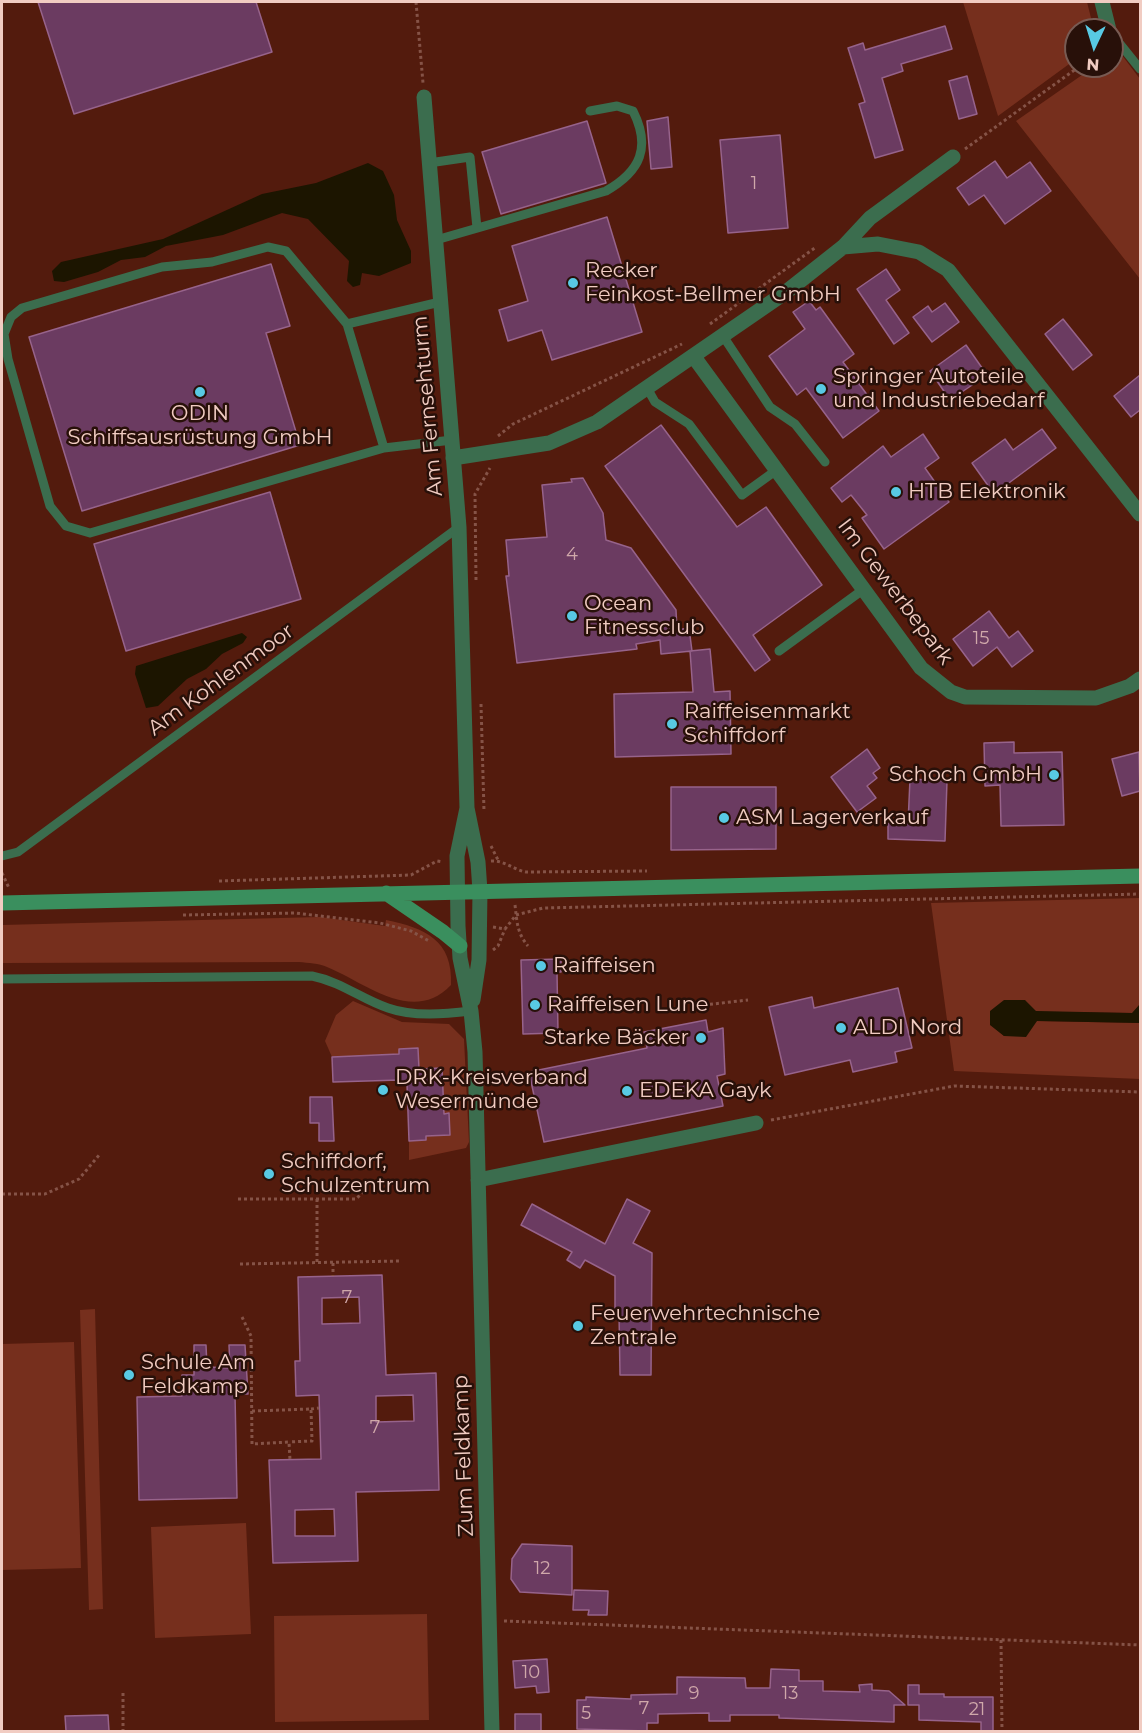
<!DOCTYPE html>
<html>
<head>
<meta charset="utf-8">
<style>
	body { margin:0 }
	#map { position:relative; width:1142px; height:1733px; overflow:hidden; background:#531b0d; font-family:Montserrat,sans-serif }
	canvas { display:block }
	.frame { position:absolute; inset:0; border:3px solid #f1ccc2; pointer-events:none }
	.north { position:absolute; left:1064px; top:18px; width:60px; height:60px; box-sizing:border-box; background:#281009; border:2px solid #785b53; border-radius:50%; rotate:184deg; font-size:16px; font-weight:700; line-height:24px; text-align:center; color:#f1ccc2 }
	.north::after { content:''; display:block; margin:auto; width:21px; height:27px; background:#58c9e3; clip-path:polygon(50% 0,100% 100%,50% 72%,0 100%) }
</style>
</head>
<body>
<div id="map">
<canvas width="1142" height="1733"></canvas>
<div class="frame"></div>
<div class="north">N</div>
</div>
<script>
const ctx = document.querySelector('canvas').getContext('2d');
ctx.lineJoin = 'round';
function fill(path, color) { ctx.fillStyle = color; ctx.fill(path, 'evenodd'); }
function strokePath(path, color, width, dash) { ctx.strokeStyle = color; ctx.lineWidth = width; ctx.lineCap = dash ? 'butt' : 'round'; ctx.setLineDash(dash || []); ctx.stroke(path); }
function write(font, color, halo, rows, align = 'center') {
  ctx.font = font + ' Montserrat,sans-serif'; ctx.lineWidth = 5; ctx.setLineDash([]); ctx.textBaseline = 'middle'; ctx.strokeStyle = halo; ctx.fillStyle = color; for (const [text, x, y, turn = 0] of rows) {
    ctx.save(); ctx.translate(x, y); ctx.rotate((+turn || 0) * Math.PI / 180); ctx.textAlign = isNaN(turn) ? turn : align; if (halo) ctx.strokeText(text, 0, 0); ctx.fillText(text, 0, 0); ctx.restore();
  }
}
const green = new Path2D(`
	M963,2h124l7,28h-18v29l-78,57z
	M1118,50l22,29v200l-124,-158 79,-55h17v-11z
	M1140,898v106l-7,9 -143,-2v13l14,12 33,-15 103,2v56l-186,-8 -23,-168z
	M320,917l65,9 1,-6c39,8 67,20 65,65 -38,40 -85,-2 -124,-18 -8,-4 -19,-4 -28,-5l-297,1v-38z
	M353,1001l49,21 47,2 15,15 5,103 -3,6 -57,12v-19l17,-1v-4l24,-1 -1,-21h-5l-25,-45 -1,-21 -18,1 -1,6 -67,2 -7,-16 11,-26z
	M95,1309l8,300 -14,1 -9,-300z
	M74,1342l7,226 -79,2v-226z
	M246,1523l5,111 -96,4 -4,-111z
	M427,1614l2,106 -154,2 -1,-106z`);
const water = new Path2D(`
	M368,163l15,8 11,24 3,25 14,31v12l-32,13 -17,-3 -2,12 -7,2 -6,-6 2,-20 -41,-42 -26,-6 -59,22 -57,11 -21,11 -24,3 -23,12 -34,10 -10,-1 -2,-10 9,-9 102,-23 99,-45 54,-11z
	M242,633l5,4 -4,6 -21,11 -16,15 -19,10 -29,27 -12,2 -11,-34 1,-8z
	M1004,1000h21l11,11 96,2 8,-9v19l-103,-2 -11,16 -22,-1 -14,-11v-14z`);
const building = new Path2D(`
	M38,2h218l16,50 -198,62z
	M945,26l7,23 -51,15 2,7 -21,7 21,72 -28,8 -16,-54 6,-2 -17,-54 15,-5 2,7z
	M967,76l10,38 -18,5 -10,-38z
	M668,117l4,50 -21,2 -4,-48z
	M587,121l19,62 -105,31 -19,-62z
	M780,135l8,93 -60,5 -8,-93z
	M995,161l12,17 23,-16 21,29 -46,33 -21,-29 -15,10 -12,-17z
	M607,217l35,115 -90,28 -10,-30 -34,11 -9,-31 29,-9 -16,-55z
	M271,264l19,62 -24,7 34,112 -218,66 -53,-174z
	M886,269l14,21 -14,10 23,33 -15,11 -37,-55z
	M809,301l7,9 4,-3 34,47 -11,8 36,49 -36,27 -37,-50 -9,7 -28,-39 36,-27 -12,-17z
	M945,303l14,19 -27,20 -19,-25 15,-11 4,6z
	M1063,319l29,36 -19,15 -28,-36z
	M966,345l21,30 -37,25 -20,-29z
	M1140,375v35l-9,7 -17,-21z
	M661,425l76,102 29,-20 56,78 -69,50 17,25 -15,11 -150,-205z
	M1042,429l14,19 -62,46 -22,-31 33,-24 8,11z
	M923,434l16,24 -14,10 24,34 -65,47 -22,-31 5,-3 -16,-20 -9,7 -11,-14 52,-42 8,11z
	M583,478l20,35 3,27 25,8 45,62 1,20 12,-2 3,23 -31,3 -1,-14 -24,4 1,5 -120,14 -11,-87h3l-3,-36 41,-3 -5,-52 30,-3 -1,-3z
	M270,492l31,107 -175,52 -32,-107z
	M989,611l20,27 9,-7 15,20 -21,16 -15,-20 -24,19 -20,-27z
	M710,649l4,43 16,-1 1,63 -116,3 -1,-63 79,-2 -3,-41z
	M1014,742v11l48,-1 2,73 -63,1 -1,-41 -15,1 -1,-43z
	M867,749l13,19 -7,5 4,5 -10,8 9,12 -19,14 -26,-35z
	M1139,752l1,39 -18,5 -10,-37z
	M910,779l37,2 -2,60 -57,-2v-16l20,1z
	M671,787h105v62l-105,1z
	M561,959v13h-4l1,61 -35,1 -2,-74z
	M898,988l14,60 -17,4 2,10 -44,10 -3,-12 -65,15 -16,-68 43,-10 2,11z
	M706,1020l2,12 15,-4 2,46 -8,2 6,30 -179,36 -15,-70 118,-24 -3,-16z
	M418,1048l1,21 23,-1 2,46 5,-1 1,22 -24,1v4l-17,1 -2,-57h-7v-4l-67,2 -1,-25 67,-3v-5z
	M310,1097h22l2,44h-15v-18h-9z
	M627,1199l23,12 -17,32 19,10 -1,122h-31l-1,-63h-4v-36l-30,-16 -5,8 -13,-8 5,-8 -51,-27 11,-21 73,40z
	M382,1275l4,100 50,-2 3,117 -83,2 2,69 -85,2 -4,-103 52,-1 -2,-64 -23,1 -1,-35h5l-2,-84zM359,1297l1,26 -38,1v-26zM413,1395l1,26 -38,1v-26zM334,1509l1,27h-40v-26z
	M194,1345h12l1,22 23,1 -1,-23h16l3,49h-13l2,104 -98,2 -2,-103 45,-1v-21h12z
	M522,1544l50,2v49l-52,-3 -9,-13 1,-20z
	M574,1590l34,1 -1,24h-19l1,-5h-16z
	M547,1659l2,33 -12,1 -1,-7 -21,2 -2,-27z
	M771,1669l28,1v11h24v10l37,1 -1,-7 13,-1v6l17,1 16,14h-11v17l-115,-4v-3h-49v6h-21v-8l-51,1v9h-11v8l-70,-2v-29h9v-3l45,2v-4l46,-1v-17l68,1 1,10h24z
	M908,1685h11v9h25v3h49v34h-12v-9l-62,-2v-15h-11z
	M515,1714h26v17h-26z
	M108,1715l1,16h-43l-1,-15z`);
const path = new Path2D(`
	M416,2l7,81
	M965,149l115,-83
	M710,324l106,-77
	M498,436l15,-12 169,-80
	M476,580l-1,-86 15,-26
	M481,704l3,107
	M491,846l7,14
	M491,861c13,-1 23,9 35,11l121,-1
	M2,873l7,15
	M219,881l192,-6 26,-14 6,1
	M515,905c2,17 2,28 13,41
	M183,915l112,-2 85,10 31,8 18,10
	M493,927l12,2 11,-14 27,-7 597,-14
	M493,950l5,-4 7,-17
	M704,1005l44,-5
	M771,1120l183,-34 186,6
	M2,1194h43l34,-15 21,-25
	M238,1199h118l9,-9
	M317,1199v64
	M333,1263v13
	M240,1264l160,-3
	M242,1317l9,19 1,108 37,-2 1,18
	M311,1409l8,-1
	M252,1411l59,-2 1,32 -23,1
	M504,1621l636,24
	M1001,1640l1,92
	M123,1732v-40`);
const lane = new Path2D(`
	M1116,39l24,30
	M429,163l41,-6 7,71
	M436,240l170,-49c35,-20 45,-44 27,-80l-16,-5 -27,5
	M440,302l-93,22 -61,-73 -18,-4 -56,15 -50,5 -140,41 -11,9 -7,17 4,25 42,147 16,20 24,7 294,-85 68,-8
	M347,324l37,124
	M723,336l47,71 25,17 30,38
	M647,388l8,14 34,22 53,71 36,-26
	M779,651l85,-62
	M2,856l16,-4 441,-325
	M2,979l310,-3c30,6 49,23 76,32 25,9 58,6 83,3`);
const street = new Path2D(`
	M1102,2l7,28
	M424,97l35,430 8,281 11,54 2,29 -1,69 -6,40
	M843,247l35,-3 41,8 29,18 192,244
	M694,357l227,311 30,24 14,5 131,1 34,-12 10,-7
	M453,458l96,-15 48,-21 189,-130 57,-45 27,-29 83,-61
	M467,808l-10,48 1,70 2,32 11,53 4,41 17,680
	M478,1180l278,-57`);
const secondary = new Path2D(`
	M386,893l57,39 17,14
	M2,903l1138,-27`);
const markers = [
	[573,283,6,"#58c9e3"],
	[821,389,6,"#58c9e3"],
	[200,392,6,"#58c9e3"],
	[896,492,6,"#58c9e3"],
	[572,616,6,"#58c9e3"],
	[672,724,6,"#58c9e3"],
	[1054,775,6,"#58c9e3"],
	[724,818,6,"#58c9e3"],
	[541,966,6,"#58c9e3"],
	[535,1005,6,"#58c9e3"],
	[841,1028,6,"#58c9e3"],
	[701,1038,6,"#58c9e3"],
	[383,1090,6,"#58c9e3"],
	[627,1091,6,"#58c9e3"],
	[269,1174,6,"#58c9e3"],
	[578,1326,6,"#58c9e3"],
	[129,1375,6,"#58c9e3"]
];
const numberNames = [
	["1",754,184],
	["4",572,555],
	["15",981,639],
	["7",347,1298],
	["7",375,1428],
	["12",542,1569],
	["10",531,1673],
	["9",694,1694],
	["13",790,1694],
	["7",644,1709],
	["21",977,1710],
	["5",586,1714]
];
const poiNames = [
	["Recker",585,271],
	["Feinkost-Bellmer GmbH",585,295],
	["Springer Autoteile",833,377],
	["und Industriebedarf",833,401],
	["ODIN",200,414,"center"],
	["Schiffsausrüstung GmbH",200,438,"center"],
	["HTB Elektronik",908,492],
	["Ocean",584,604],
	["Fitnessclub",584,628],
	["Raiffeisenmarkt",684,712],
	["Schiffdorf",684,736],
	["Schoch GmbH",1042,775,"right"],
	["ASM Lagerverkauf",736,818],
	["Raiffeisen",553,966],
	["Raiffeisen Lune",547,1005],
	["ALDI Nord",853,1028],
	["Starke Bäcker",689,1038,"right"],
	["DRK-Kreisverband",395,1078],
	["Wesermünde",395,1102],
	["EDEKA Gayk",639,1091],
	["Schiffdorf,",281,1162],
	["Schulzentrum",281,1186],
	["Feuerwehrtechnische",590,1314],
	["Zentrale",590,1338],
	["Schule Am",141,1363],
	["Feldkamp",141,1387]
];
const streetNames = [
	["Am Fernsehturm",428,406,-95],
	["Im Gewerbepark",895,592,53],
	["Am Kohlenmoor",221,680,-36],
	["Zum Feldkamp",464,1456,-92]
];
fill(green, '#762f1d');
fill(water, '#1c1500');
fill(building, '#6b3b61');
strokePath(building, '#97638b', 1.5);
strokePath(path, '#855347', 3, [3, 3]);
strokePath(lane, '#3b6d4e', 9);
strokePath(street, '#3b6d4e', 15);
strokePath(secondary, '#3a8f5e', 15);
for (const [x, y, r, color] of markers) { const dot = new Path2D(); dot.arc(x, y, r, 0, 2 * Math.PI); ctx.fillStyle = color; ctx.fill(dot); strokePath(dot, '#281009', 2); }
write('18px', '#d0a8aa', null, numberNames);
write('21px', '#f1ccc2', '#281009', poiNames, 'left');
write('21px', '#f1ccc2', '#281009', streetNames);
</script>
</body>
</html>
